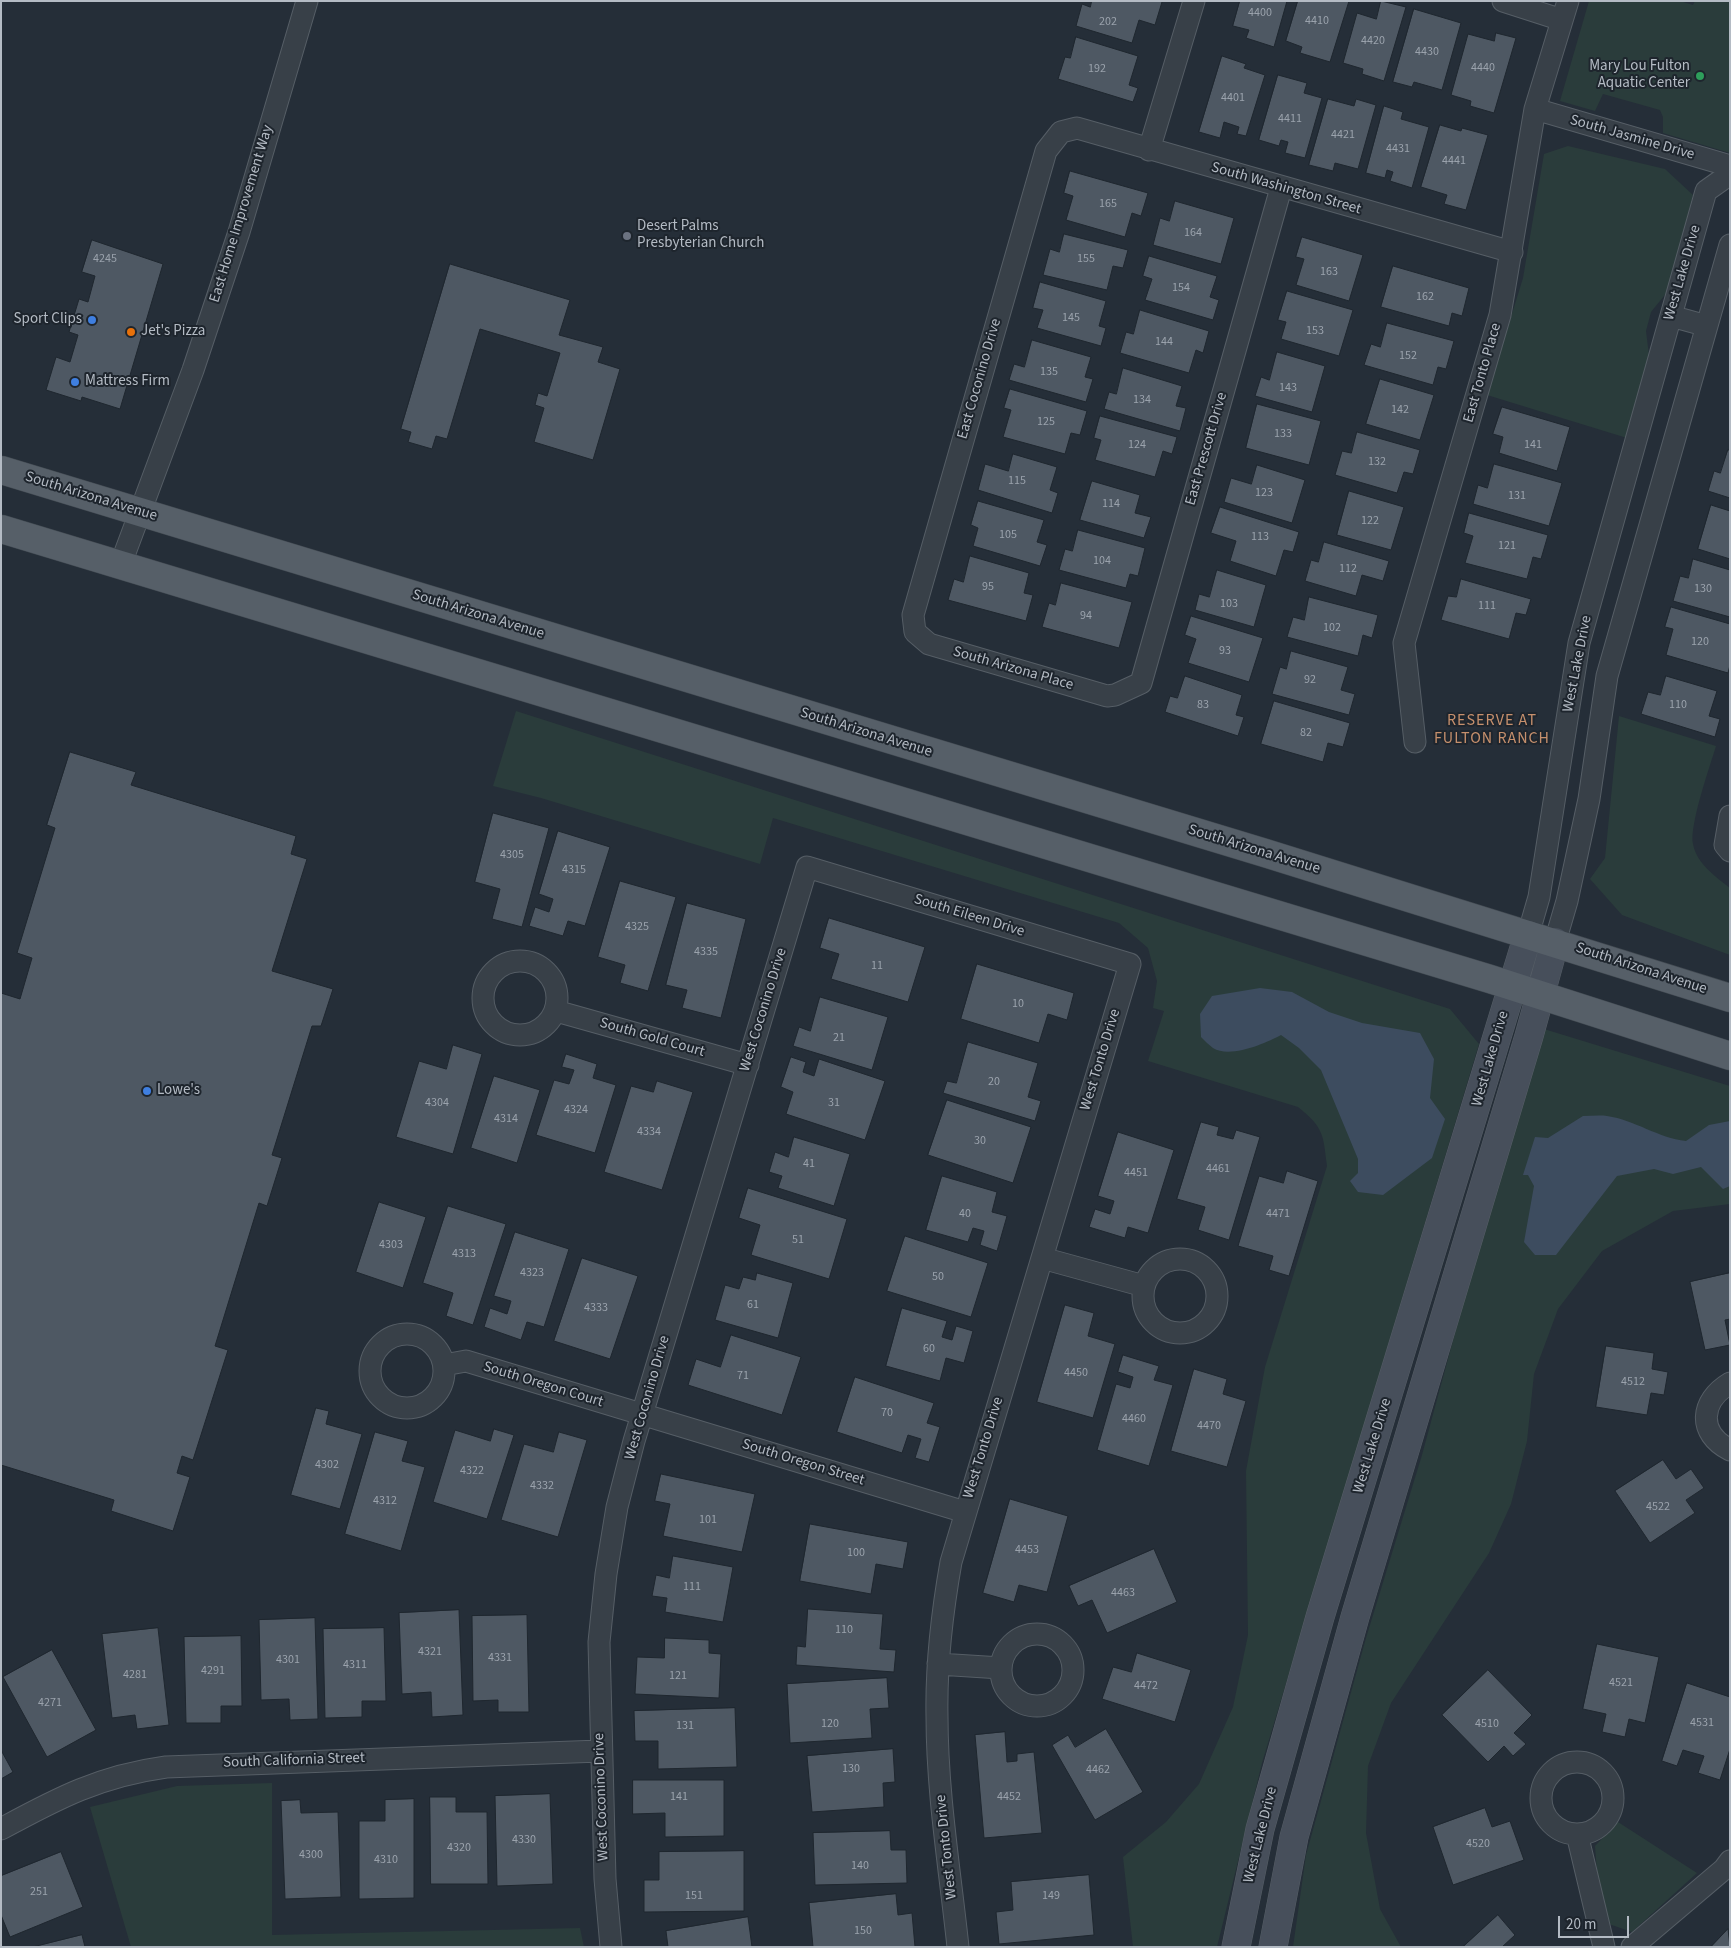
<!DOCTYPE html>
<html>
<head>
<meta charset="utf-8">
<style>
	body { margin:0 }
	#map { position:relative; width:1731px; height:1948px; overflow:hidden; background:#252e38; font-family:"Source Sans 3",sans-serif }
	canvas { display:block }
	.frame { position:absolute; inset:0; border:2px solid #b4bbc4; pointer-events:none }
	.scale { position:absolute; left:1558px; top:1916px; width:71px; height:22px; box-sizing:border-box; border:2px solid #b4bbc4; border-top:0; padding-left:6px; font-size:15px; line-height:18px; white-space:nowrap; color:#b4bbc4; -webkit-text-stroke:4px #1e252d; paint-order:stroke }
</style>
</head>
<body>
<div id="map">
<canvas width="1731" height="1948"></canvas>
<div class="frame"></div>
<div class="scale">20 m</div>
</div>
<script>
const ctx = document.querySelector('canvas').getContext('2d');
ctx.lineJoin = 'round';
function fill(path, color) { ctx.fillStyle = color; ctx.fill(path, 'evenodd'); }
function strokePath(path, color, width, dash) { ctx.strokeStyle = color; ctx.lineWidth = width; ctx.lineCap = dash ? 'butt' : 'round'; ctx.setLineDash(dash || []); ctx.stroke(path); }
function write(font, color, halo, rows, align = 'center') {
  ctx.font = font + ' "Source Sans 3",sans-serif'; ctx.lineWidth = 4; ctx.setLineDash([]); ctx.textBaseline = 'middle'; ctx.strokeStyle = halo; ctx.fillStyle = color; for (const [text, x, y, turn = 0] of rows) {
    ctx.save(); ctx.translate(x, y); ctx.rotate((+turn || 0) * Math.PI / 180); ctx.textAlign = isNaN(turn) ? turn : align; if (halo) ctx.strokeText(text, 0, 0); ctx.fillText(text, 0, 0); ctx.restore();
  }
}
const green = new Path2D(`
	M1589,1h91l13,4 2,-4h35v152l-67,-20v-16l-3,-7 -57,-16 -8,17 -35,-10z
	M1568,146l97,23 28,26 -25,96 -17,21 -5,19 3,24 -22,83 -140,-43 36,-117 21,-124z
	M516,711l934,298 29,35 -217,719 -45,184h-84l-10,-90 43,-35 33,-38 34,-77 15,-72 -2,-164 19,-104 62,-201c-4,-32 -3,-38 -29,-59l-150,-46 16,-50 -11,-3 4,-27 -9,-33 -29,-25 -346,-105 -13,46 -219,-66 -48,-12z
	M1619,716l97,30c-6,20 -27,80 -23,98 4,20 22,32 37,44v67l-108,-40 -32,-36 15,-21z
	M1544,1029l186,57v118l-57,7 -71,40 -44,58 -24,65 -7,67 -16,63 -22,49 -98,150 -23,63 -2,67 14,76 21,38h-108l13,-92 60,-217 56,-183 84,-310z
	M272,1783v152l308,-7 4,19h-453l-41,-140 87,-21z
	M1618,1822l79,51 -65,59 -23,-8 -11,-39 -3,-39z`);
const water = new Path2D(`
	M1260,988l32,4 37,20 33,11 58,10 14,26 -4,39 15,21 -13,39 -49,37 -25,-3 -8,-11 8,-8v-14l-37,-89 -22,-22 -18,-13c-15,8 -51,24 -68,13 -4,-3 -8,-7 -12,-11l-1,-23 12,-18z
	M1583,1116c8,0 17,-1 24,0 28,4 51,22 79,25l23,-16 21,-4v65l-7,3 -22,-22 -28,7 -19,-5 -37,7 -61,79h-21l-11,-13 10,-56 -6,-11h-5l12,-38 13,1z`);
const building = new Path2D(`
	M1092,1h68l2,1 -7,23 -16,-5 -7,23 -56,-17 6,-22 8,3z
	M1240,1h47l-13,46 -28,-9 3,-8 -16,-4z
	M1298,1h51l-19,61 -30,-9 2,-6 -16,-6z
	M1381,1l25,6 -22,74 -22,-7 1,-5 -20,-6 14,-50 19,6z
	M1414,9l47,14 -19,67 -28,-8 -2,5 -19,-5z
	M1496,33l20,5 -22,75 -24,-7 1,-5 -20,-6 17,-61 26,7z
	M1076,37l62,19 -9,29 9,3 -5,14 -75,-23 7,-22 5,1z
	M1222,56l24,8 -2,4 21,7 -19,61 -9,-2 2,-7 -15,-5 -4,16 -21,-6z
	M1278,75l29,8 -3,10 18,5 -17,60 -20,-5 3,-11 -7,-2 -2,6 -20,-6z
	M1328,99l26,7 2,-7 20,6 -18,64 -23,-6 -2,8 -24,-6z
	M1384,106l19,6 -2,7 28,8 -17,61 -22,-7 3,-9 -6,-2 -2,8 -19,-5z
	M1440,125l21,6 1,-3 26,7 -22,75 -22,-6 3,-9 -26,-8z
	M1070,171l78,22 -7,23 -9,-3 -7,24 -59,-17 7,-24 -9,-3z
	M1175,201l59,17 -13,46 -68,-19 7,-27 9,3z
	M1064,234l64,16 -5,18 -10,-2 -6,24 -64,-15 7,-26 9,3z
	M1302,237l61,18 -14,46 -53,-16 8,-26 -8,-2z
	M92,240l71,24 -43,145 -38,-12 -1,4 -35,-11 10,-33 14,5 8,-27 -9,-3 10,-33 9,3 7,-26 -13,-4z
	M1149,256l68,20 -7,21 9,3 -6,20 -68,-20 7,-21 -9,-3z
	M450,264l120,36 -11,35 44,12 -5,15 22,7 -27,91 -59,-18 10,-34 -9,-3 3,-12 9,3 13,-43 -80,-24 -33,110 -11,-3 -4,13 -24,-7 3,-10 -10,-3z
	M1393,266l76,22 -7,28 -10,-3 -3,13 -68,-19z
	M1040,282l66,19 -7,25 7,2 -5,18 -64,-18 6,-18 -10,-2z
	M1287,291l66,19 -14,46 -58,-17 5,-17 -8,-2z
	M1140,310l69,21 -6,22 -7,-3 -7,23 -69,-20 6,-21 7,2z
	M1387,323l67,18 -8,28 -8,-2 -5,18 -69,-20 7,-21 9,3z
	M1032,340l59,17 -6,20 8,2 -7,23 -77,-22 5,-16 10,3z
	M1277,352l48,14 -13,46 -57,-16 6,-19 8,3z
	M1123,368l59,18 -6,20 10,2 -6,23 -76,-22 5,-17 7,2z
	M1380,379l54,16 -14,45 -54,-16z
	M1010,389l77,22 -7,24 -9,-2 -6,21 -62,-17 8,-27 -7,-2z
	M1257,404l64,17 -12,44 -63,-17z
	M1502,407l68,20 -13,44 -58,-18 4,-16 -10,-3z
	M1100,416l77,21 -5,17 -9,-3 -8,26 -60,-17 6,-20 -7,-2z
	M1357,432l63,18 -7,24 -9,-2 -7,21 -62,-18 7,-24 9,2z
	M1728,450h2v48l-22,-7 6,-20 6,2z
	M1013,454l44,13 -7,23 8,3 -6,20 -74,-23 7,-26 23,7z
	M1494,464l68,19 -13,43 -76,-22 5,-19 9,3z
	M1257,465l48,15 -13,43 -68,-21 7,-24 20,6z
	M1092,481l48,14 -5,18 16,4 -7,21 -64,-18z
	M1349,491l55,16 -13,43 -54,-15z
	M978,501l66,19 -7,22 10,3 -7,21 -67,-20 5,-18 -7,-3z
	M1711,505l19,6v48l-32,-10z
	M1220,507l79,25 -6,20 -9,-2 -8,26 -46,-15 6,-20 -25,-8z
	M1469,513l79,22 -7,24 -8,-2 -6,22 -62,-16 8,-27 -9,-3z
	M1078,530l67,18 -7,28 -8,-2 -4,14 -67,-18 6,-21 7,2z
	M1324,542l65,19 -6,20 -21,-6 -6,21 -51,-15 6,-21 7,2z
	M970,556l59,17 -5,20 9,2 -7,26 -78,-21 6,-21 9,3z
	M1693,559l37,11v47l-57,-16 7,-25 8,2z
	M1217,570l49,15 -12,42 -59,-17 4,-16 10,3z
	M1461,579l70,20 -5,16 -10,-2 -7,26 -68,-19 7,-24 8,1z
	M1061,583l71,19 -13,46 -77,-21 7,-24 6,2z
	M1309,597l69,18 -6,23 -9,-3 -5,21 -71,-19 6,-20 11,3z
	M1671,607l59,17v41l-2,8 -62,-18 7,-26 -8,-2z
	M1191,616l72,22 -14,44 -61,-19 8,-24 -11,-4z
	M1291,651l57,16 -7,23 14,4 -6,21 -77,-21 8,-27 6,2z
	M1185,676l57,19 -6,20 8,2 -6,19 -73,-24 5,-16 7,2z
	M1666,676l51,15 -8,25 11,3 -5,18 -74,-23 7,-22 12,3z
	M1274,701l76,22 -7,24 -15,-4 -5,19 -62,-18z
	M70,752l66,20 -5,13 165,51 -5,18 16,5 -35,112 61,18 -12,37h-9l-40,129 10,3 -15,48 -8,-3 -44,143 13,4 -35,110 -11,-4 -5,17 13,4 -17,54 -62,-20 3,-11 -113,-35v-472l19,6 12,-41 -15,-5 38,-125 -8,-3z
	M493,813l56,15 -27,99 -30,-8 8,-30 -25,-7z
	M558,831l52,16 -25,79 -17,-5 -5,15 -34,-10 6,-19 14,5 4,-13 -14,-5z
	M620,881l56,16 -28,94 -28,-8 5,-18 -27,-8z
	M687,903l59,16 -25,99 -39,-10 5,-18 -21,-5z
	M829,918l96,29 -17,55 -77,-23 8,-25 -19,-6z
	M977,964l97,29 -7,27 -19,-6 -9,29 -78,-24z
	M820,997l68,20 -16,53 -79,-24 6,-19 11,4z
	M968,1042l70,21 -10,34 13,4 -6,20 -92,-28 4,-12 9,2z
	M453,1045l29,9 -29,100 -57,-17 23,-76 27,8z
	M566,1054l31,10 -4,14 23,7 -21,68 -59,-18 18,-55 15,4 5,-14 -12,-3z
	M791,1057l15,5 -3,10 11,4 5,-17 66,22 -20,59 -79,-26 7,-22 -12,-5z
	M494,1076l46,14 -23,73 -46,-15z
	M657,1081l36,11 -31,98 -58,-18 27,-86 22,6z
	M947,1100l84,27 -18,56 -85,-28z
	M1201,1122l18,5 -2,8 16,4 3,-9 24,7 -31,103 -31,-10 7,-23 -28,-8z
	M1118,1132l56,18 -26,83 -20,-6 -3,11 -36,-11 6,-18 15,5 4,-13 -16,-5z
	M794,1137l56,17 -16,52 -56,-18 4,-12 -13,-4 6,-20 13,5z
	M1287,1171l31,10 -29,95 -20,-6 4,-14 -35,-10 21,-70 24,7z
	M942,1176l55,16 -5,20 15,4 -10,35 -17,-6 4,-14 -11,-3 -5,14 -42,-12z
	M748,1188l99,31 -18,60 -78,-24 9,-30 -21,-7z
	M379,1202l47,15 -23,71 -47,-16z
	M448,1206l58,18 -33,101 -27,-9 7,-23 -30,-10z
	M515,1232l54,17 -25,78 -17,-5 -6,18 -37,-13 6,-19 17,6 4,-13 -17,-5z
	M905,1236l83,27 -17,54 -84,-26z
	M582,1258l56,18 -28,83 -56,-18z
	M757,1273l36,10 -15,55 -63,-18 10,-35 14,4 4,-12 12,3z
	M1730,1273v46l-5,1 5,25 -25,5 -15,-68z
	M1065,1305l29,8 -6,23 27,8 -22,74 -56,-16z
	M902,1308l45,13 -5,16 10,3 4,-14 17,5 -9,32 -18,-5 -6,23 -54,-15z
	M731,1335l70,22 -19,58 -94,-30 8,-26 24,8z
	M1606,1346l48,7 -2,16 16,3 -4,23 -13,-2 -4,22 -51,-8z
	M1123,1355l36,11 -5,14 19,5 -24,81 -52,-16 19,-66 14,4 3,-11 -15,-5z
	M1194,1369l33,10 -4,15 23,7 -19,66 -56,-16z
	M855,1377l79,26 -7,20 13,4 -11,35 -14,-4 6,-19 -13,-4 -6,18 -65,-21z
	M316,1408l13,3 -3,13 36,10 -22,75 -49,-14z
	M494,1429l20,6 -27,84 -54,-17 22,-72 35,11z
	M375,1432l33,9 -6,20 23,6 -24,84 -56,-17z
	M559,1432l28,8 -29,97 -57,-17 23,-76 29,8z
	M1663,1460l13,19 15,-10 13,19 -18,12 9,13 -45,30 -35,-52z
	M661,1474l94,20 -13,58 -79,-16 7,-32 -15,-3z
	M1010,1499l58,17 -21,76 -28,-7 -5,17 -31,-9z
	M810,1524l98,18 -5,27 -27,-5 -5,30 -71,-13z
	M1154,1549l23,53 -70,31 -15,-33 -14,6 -9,-20z
	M673,1556l60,11 -10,55 -58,-10 2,-14 -15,-2 4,-21 13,3z
	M808,1609l75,5 -3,35 16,1 -2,22 -98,-7 1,-19 8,1z
	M459,1610l4,105 -31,2 -1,-25 -29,2 -3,-81z
	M527,1615l2,97h-31v-12l-25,1 -1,-85z
	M315,1618l3,101 -28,1 -1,-21 -28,1 -2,-80z
	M158,1628l11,97 -32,4 -2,-14 -23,3 -10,-84z
	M384,1628l2,73h-24v16l-37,1 -2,-89z
	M241,1636l1,70h-21v17h-35l-2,-86z
	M665,1638l44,2v13l12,1 -2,44 -84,-4 2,-37 27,1z
	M1597,1644l62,13 -14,66 -16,-4 -4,18 -23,-5 4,-18 -23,-5z
	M52,1650l44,80 -49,27 -44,-80z
	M1137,1653l54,17 -16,52 -73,-23 11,-32 18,5z
	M1488,1670l44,45 -18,18 12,11 -13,12 -9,-10 -16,16 -46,-47z
	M887,1678l2,30 -19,1 2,29 -82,5 -3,-59z
	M1687,1683l43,14v52l-10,31 -22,-7 6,-17 -21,-6 -6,16 -15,-5z
	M735,1708l2,59 -79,2v-28h-23l-1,-30z
	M1106,1729l37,63 -48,28 -43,-75 16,-10 7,12z
	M1005,1732l2,30 10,-1v-7l17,-2 8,81 -58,5 -9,-103z
	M893,1749l2,33 -12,1 1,24 -72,5 -5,-56z
	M1,1750l12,22 -12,7z
	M633,1780h91v56l-59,1v-24l-32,1z
	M550,1794l3,90 -56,2 -2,-90z
	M430,1797h26v15h31l1,72h-57z
	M414,1799v99l-55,1v-78h26v-21z
	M300,1800l1,13 37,-1 3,85 -56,2 -4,-98z
	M1485,1808l7,19 18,-6 14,39 -71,25 -20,-58z
	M890,1831l1,19h15l1,33 -92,2 -2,-52z
	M744,1851v60l-100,1v-32h15v-28z
	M61,1852l22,55 -73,30 -9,-22v-39z
	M1089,1875l5,60 -95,9 -3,-32 17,-2 -2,-28z
	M896,1894l2,21 14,-2 3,34h-102l-4,-44z
	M1498,1915l17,20 -13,12h-39z
	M748,1917l4,30h-84l-2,-16z
	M1728,1929l2,18h-19z
	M82,1935l3,12h-52z`);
const street = new Path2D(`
	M1503,1l59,19
	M1535,109l195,57
	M1149,150l45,-149
	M1281,188l-140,495 -26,12 -8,1 -178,-52 -14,-12 -2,-17 133,-464 15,-19 16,-4 435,124
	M1671,316l36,10
	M120,566l73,-196 46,-138 68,-231
	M1415,742l-11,-99 96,-328 35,-206 33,-108
	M1730,816l-5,29 5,6
	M1528,935l11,-38 40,-254 127,-452 24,-17
	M1555,942l12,-41 22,-102 18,-123 123,-431
	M483 998a37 37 0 1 1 74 0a37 37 0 1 1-74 0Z
	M556,1011l192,54
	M1042,1258l102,28
	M1143 1296a37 37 0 1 1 74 0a37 37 0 1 1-74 0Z
	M370 1371a37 37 0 1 1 74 0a37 37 0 1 1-74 0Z
	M444,1365l22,-4 499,151
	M1730,1383c-30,18 -33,50 0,67
	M1001 1670a36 36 0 1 1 72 0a36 36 0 1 1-72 0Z
	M938,1664l63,4
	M1541 1798a36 36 0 1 1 72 0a36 36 0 1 1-72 0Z
	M1,1829c57,-31 99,-53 165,-62l434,-16
	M1577,1834l27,113
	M611,1947l-6,-68 -6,-237 7,-68 11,-67 17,-66 173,-574 323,97 -179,598c-9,51 -15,102 -14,154 0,77 13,155 21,231
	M1632,1947l92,-78 6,-8`);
const secondary = new Path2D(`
	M1236,1947l24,-118 60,-212 208,-682
	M1273,1947l21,-110 61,-220 174,-581 26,-94`);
const primary = new Path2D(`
	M1,470l1264,383 465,145
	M1,529l1489,450 240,77`);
const markers = [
	[1700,76,5,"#2e9e5b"],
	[627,236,5,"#6b7280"],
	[92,320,5,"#3f7fe0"],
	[131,332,5,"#e8710a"],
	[75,382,5,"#3f7fe0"],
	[147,1091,5,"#3f7fe0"]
];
const numberNames = [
	["4400",1260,13],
	["4410",1317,21],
	["202",1108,22],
	["4420",1373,41],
	["4430",1427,52],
	["4440",1483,68],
	["192",1097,69],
	["4401",1233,98],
	["4411",1290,119],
	["4421",1343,135],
	["4431",1398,149],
	["4441",1454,161],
	["165",1108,204],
	["164",1193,233],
	["4245",105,259],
	["155",1086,259],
	["163",1329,272],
	["154",1181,288],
	["162",1425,297],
	["145",1071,318],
	["153",1315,331],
	["144",1164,342],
	["152",1408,356],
	["135",1049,372],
	["143",1288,388],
	["134",1142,400],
	["142",1400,410],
	["125",1046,422],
	["133",1283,434],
	["124",1137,445],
	["141",1533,445],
	["132",1377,462],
	["115",1017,481],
	["123",1264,493],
	["131",1517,496],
	["114",1111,504],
	["122",1370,521],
	["105",1008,535],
	["113",1260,537],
	["121",1507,546],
	["104",1102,561],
	["112",1348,569],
	["95",988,587],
	["130",1703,589],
	["103",1229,604],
	["111",1487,606],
	["94",1086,616],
	["102",1332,628],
	["120",1700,642],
	["93",1225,651],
	["92",1310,680],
	["83",1203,705],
	["110",1678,705],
	["82",1306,733],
	["4305",512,855],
	["4315",574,870],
	["4325",637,927],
	["4335",706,952],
	["11",877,966],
	["10",1018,1004],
	["21",839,1038],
	["20",994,1082],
	["4304",437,1103],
	["31",834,1103],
	["4324",576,1110],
	["4314",506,1119],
	["4334",649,1132],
	["30",980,1141],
	["41",809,1164],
	["4461",1218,1169],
	["4451",1136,1173],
	["40",965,1214],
	["4471",1278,1214],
	["51",798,1240],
	["4303",391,1245],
	["4313",464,1254],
	["4323",532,1273],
	["50",938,1277],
	["61",753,1305],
	["4333",596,1308],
	["60",929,1349],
	["4450",1076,1373],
	["71",743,1376],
	["4512",1633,1382],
	["70",887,1413],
	["4460",1134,1419],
	["4470",1209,1426],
	["4302",327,1465],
	["4322",472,1471],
	["4332",542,1486],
	["4312",385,1501],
	["4522",1658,1507],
	["101",708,1520],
	["4453",1027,1550],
	["100",856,1553],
	["111",692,1587],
	["4463",1123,1593],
	["110",844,1630],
	["4321",430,1652],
	["4331",500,1658],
	["4301",288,1660],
	["4311",355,1665],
	["4291",213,1671],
	["4281",135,1675],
	["121",678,1676],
	["4521",1621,1683],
	["4472",1146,1686],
	["4271",50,1703],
	["4531",1702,1723],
	["120",830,1724],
	["4510",1487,1724],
	["131",685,1726],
	["130",851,1769],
	["4462",1098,1770],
	["141",679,1797],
	["4452",1009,1797],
	["4330",524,1840],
	["4520",1478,1844],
	["4320",459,1848],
	["4300",311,1855],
	["4310",386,1860],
	["140",860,1866],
	["251",39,1892],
	["151",694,1896],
	["149",1051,1896],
	["150",863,1931]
];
const poiNames = [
	["Mary Lou Fulton",1690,67,"right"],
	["Aquatic Center",1690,84,"right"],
	["Desert Palms",637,227],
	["Presbyterian Church",637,244],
	["Sport Clips",82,320,"right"],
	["Jet's Pizza",141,332],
	["Mattress Firm",85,382],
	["Lowe's",157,1091]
];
const streetNames = [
	["South Jasmine Drive",1632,138,16],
	["South Washington Street",1286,189,16],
	["East Home Improvement Way",242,214,-73],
	["West Lake Drive",1683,273,-74],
	["East Tonto Place",1483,373,-74],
	["East Coconino Drive",980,379,-74],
	["East Prescott Drive",1207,449,-74],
	["South Arizona Avenue",91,497,17],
	["South Arizona Avenue",478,615,17],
	["West Lake Drive",1578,664,-79],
	["South Arizona Place",1013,669,16],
	["South Arizona Avenue",866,733,17],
	["South Arizona Avenue",1254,850,17],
	["South Eileen Drive",969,916,17],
	["South Arizona Avenue",1641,969,18],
	["West Coconino Drive",764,1010,-73],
	["South Gold Court",652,1038,16],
	["West Lake Drive",1491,1059,-74],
	["West Tonto Drive",1101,1060,-73],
	["South Oregon Court",543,1385,17],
	["West Coconino Drive",648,1398,-74],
	["West Lake Drive",1373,1446,-73],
	["West Tonto Drive",984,1448,-73],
	["South Oregon Street",803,1463,17],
	["South California Street",294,1761,-2],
	["West Coconino Drive",602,1797,-92],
	["West Lake Drive",1261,1835,-76],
	["West Tonto Drive",947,1847,-96]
];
const neighbourhoodNames = [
	["RESERVE AT",1492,721],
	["FULTON RANCH",1492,739]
];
fill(green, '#2a3c3b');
fill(water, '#3d4c5f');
fill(building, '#4e5863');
strokePath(building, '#1f272f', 1);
strokePath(street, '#565e66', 23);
strokePath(secondary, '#565e66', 29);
strokePath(primary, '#414951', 29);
strokePath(street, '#384048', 21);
strokePath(secondary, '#474f5b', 28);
strokePath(primary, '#565f68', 28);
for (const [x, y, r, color] of markers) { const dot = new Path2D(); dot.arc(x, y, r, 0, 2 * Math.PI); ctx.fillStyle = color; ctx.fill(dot); strokePath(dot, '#1e252d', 2); }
write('12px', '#9aa2ac', null, numberNames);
write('15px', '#b4bbc4', '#1e252d', poiNames, 'left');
write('15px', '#b4bbc4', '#1e252d', streetNames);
ctx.letterSpacing = '1px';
write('16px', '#c6906d', '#1e252d', neighbourhoodNames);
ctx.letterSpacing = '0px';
</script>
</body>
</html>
